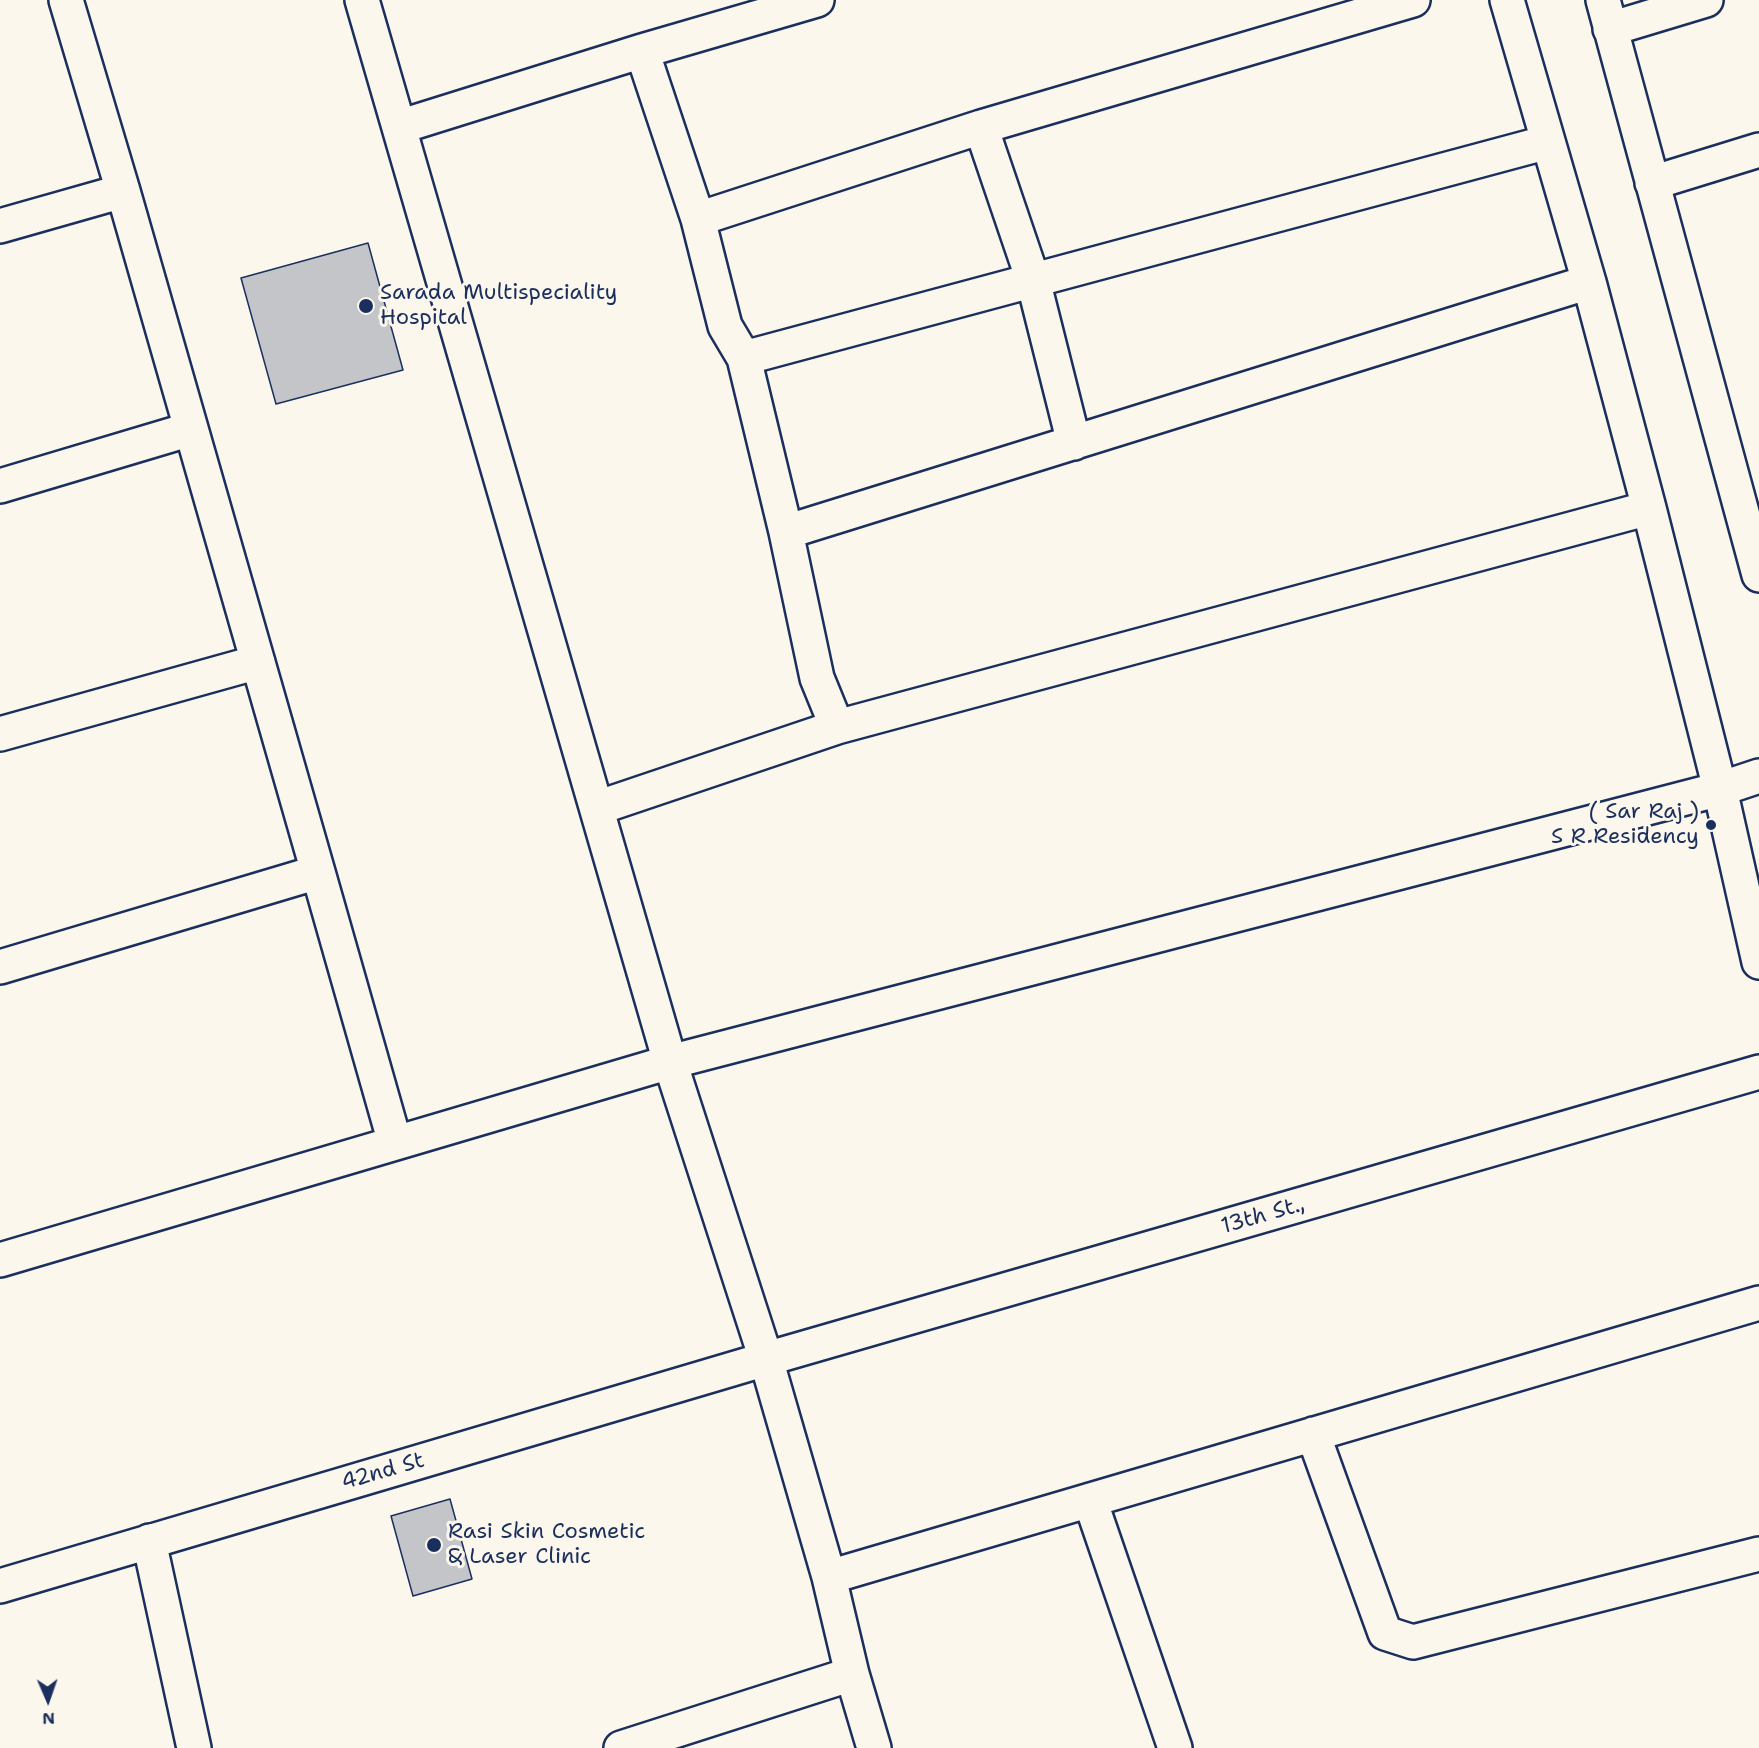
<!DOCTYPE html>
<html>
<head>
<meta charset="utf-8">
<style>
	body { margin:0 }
	#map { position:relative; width:1759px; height:1748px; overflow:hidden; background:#fbf7ec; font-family:"Shantell Sans",sans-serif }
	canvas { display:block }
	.north { position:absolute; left:18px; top:1670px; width:60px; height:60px; -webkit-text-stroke:4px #fbf7ec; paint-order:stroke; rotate:178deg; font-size:16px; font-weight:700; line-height:24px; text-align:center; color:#1b2f5e }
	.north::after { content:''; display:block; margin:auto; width:21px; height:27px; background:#1b2f5e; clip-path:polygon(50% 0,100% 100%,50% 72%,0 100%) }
</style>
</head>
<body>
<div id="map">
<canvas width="1759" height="1748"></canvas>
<div class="north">N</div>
</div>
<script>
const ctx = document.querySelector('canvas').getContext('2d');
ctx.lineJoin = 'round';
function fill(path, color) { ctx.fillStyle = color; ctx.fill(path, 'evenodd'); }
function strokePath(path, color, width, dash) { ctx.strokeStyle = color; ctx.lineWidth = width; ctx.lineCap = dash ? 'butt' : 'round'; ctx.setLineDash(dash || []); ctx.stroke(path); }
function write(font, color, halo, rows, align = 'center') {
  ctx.font = font + ' "Shantell Sans",sans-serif'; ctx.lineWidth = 6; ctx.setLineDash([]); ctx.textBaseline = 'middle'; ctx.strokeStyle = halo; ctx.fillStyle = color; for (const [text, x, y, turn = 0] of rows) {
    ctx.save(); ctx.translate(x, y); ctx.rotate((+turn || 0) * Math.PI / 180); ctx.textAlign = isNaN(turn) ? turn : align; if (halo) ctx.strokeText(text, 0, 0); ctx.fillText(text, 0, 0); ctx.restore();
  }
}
const building = new Path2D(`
	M368,243l35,127 -127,34 -35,-126z
	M450,1499l22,80 -59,17 -22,-80z`);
const minor = new Path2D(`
	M66,0l57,191
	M362,0l308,1062 1050,-273 39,-13
	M1507,0l82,282 60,226 71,281 39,173
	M1603,0l156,575
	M1610,29l96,-29
	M642,51l56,168 27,107 19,32 42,174 803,-250
	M399,127l243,-76 175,-51
	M981,127l52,153 41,163
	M1652,183l107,-33
	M698,219l283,-92 432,-127
	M0,226l123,-35 195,681 -318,95
	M744,358l804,-216
	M0,486l191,-57
	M786,532l31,146 20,49
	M0,734l258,-72
	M597,808l240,-81 812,-219
	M318,872l77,271
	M0,1260l670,-198 96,297 63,218 23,97 22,74
	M1313,1434l72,199 28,9 346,-88
	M1090,1500l85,248
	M149,1541l45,207
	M829,1577l930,-274
	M0,1586l766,-227 993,-287
	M621,1748l231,-74`);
const markers = [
	[366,306,8,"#1b2f5e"],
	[1711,825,6,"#1b2f5e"],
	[434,1545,8,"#1b2f5e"]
];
const poiNames = [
	["Sarada Multispeciality",380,293],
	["Hospital",380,318],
	["( Sar Raj )",1699,812,"right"],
	["S R Residency",1699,837,"right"],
	["Rasi Skin Cosmetic",448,1532],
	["& Laser Clinic",448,1557]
];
const streetNames = [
	["13th St.,",1263,1216,-16],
	["42nd St",383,1472,-16]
];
fill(building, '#c3c5c9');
strokePath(building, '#1b2f5e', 1.5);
strokePath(minor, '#1b2f5e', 38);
strokePath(minor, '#fbf7ec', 33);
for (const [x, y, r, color] of markers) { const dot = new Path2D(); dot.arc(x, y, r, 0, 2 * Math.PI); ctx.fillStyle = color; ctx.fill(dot); strokePath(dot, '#fbf7ec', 2); }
write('22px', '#1b2f5e', '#fbf7ec', poiNames, 'left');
write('22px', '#1b2f5e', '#fbf7ec', streetNames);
</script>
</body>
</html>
